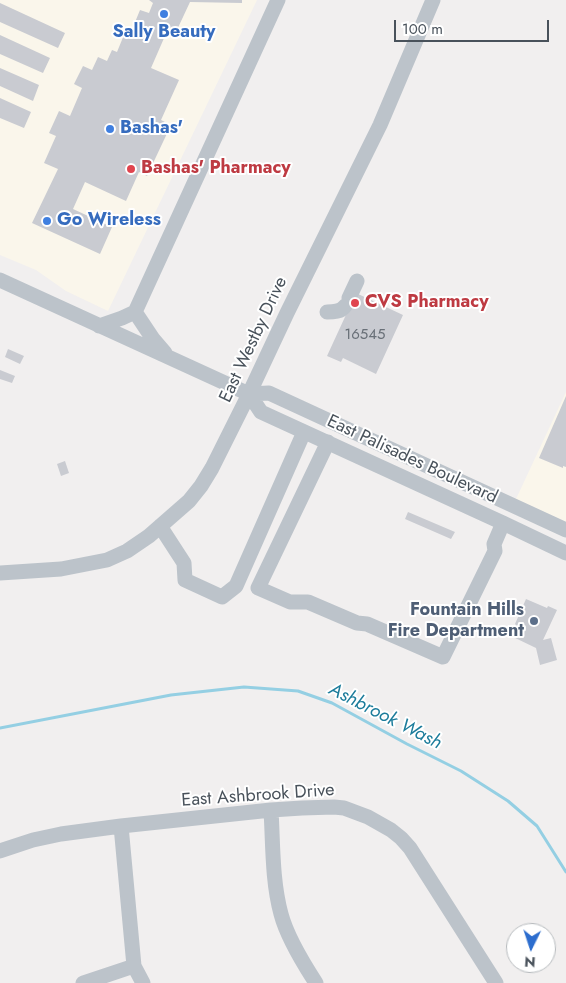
<!DOCTYPE html>
<html>
<head>
<meta charset="utf-8">
<style>
	body { margin:0 }
	#map { position:relative; width:566px; height:983px; overflow:hidden; background:#f1efef; font-family:Jost,sans-serif }
	canvas { display:block }
	.north { position:absolute; left:506px; top:923px; width:50px; height:50px; box-sizing:border-box; background:#fff; border:1px solid #b6babd; border-radius:50%; rotate:184deg; font-size:14px; font-weight:700; line-height:20px; text-align:center; color:#49525b }
	.north::after { content:''; display:block; margin:auto; width:18px; height:22px; background:#2c6dce; clip-path:polygon(50% 0,100% 100%,50% 72%,0 100%) }
	.scale { position:absolute; left:394px; top:20px; width:155px; height:22px; box-sizing:border-box; border:2px solid #49525b; border-top:0; padding-left:6px; font-size:15px; line-height:18px; white-space:nowrap; color:#49525b; -webkit-text-stroke:4px #fff; paint-order:stroke }
</style>
</head>
<body>
<div id="map">
<canvas width="566" height="983"></canvas>
<div class="north">N</div>
<div class="scale">100 m</div>
</div>
<script>
const ctx = document.querySelector('canvas').getContext('2d');
ctx.lineJoin = 'round';
function fill(path, color) { ctx.fillStyle = color; ctx.fill(path, 'evenodd'); }
function strokePath(path, color, width, dash) { ctx.strokeStyle = color; ctx.lineWidth = width; ctx.lineCap = dash ? 'butt' : 'round'; ctx.setLineDash(dash || []); ctx.stroke(path); }
function write(font, color, halo, rows, align = 'center') {
  ctx.font = font + ' Jost,sans-serif'; ctx.lineWidth = 4; ctx.setLineDash([]); ctx.textBaseline = 'middle'; ctx.strokeStyle = halo; ctx.fillStyle = color; for (const [text, x, y, turn = 0] of rows) {
    ctx.save(); ctx.translate(x, y); ctx.rotate((+turn || 0) * Math.PI / 180); ctx.textAlign = isNaN(turn) ? turn : align; if (halo) ctx.strokeText(text, 0, 0); ctx.fillText(text, 0, 0); ctx.restore();
  }
}
const commercial = new Path2D(`
	M0,0h257l-149,311 -42,-20 -30,-21 -36,-15z
	M566,392v130l-50,-23z`);
const stream = new Path2D(`
	M0,728l171,-33 73,-8 54,4 34,12 75,41 54,27 47,30 29,25 29,46`);
const building = new Path2D(`
	M149,0h93v3l-52,-1 -14,30 -8,-3 -17,39 28,12 -18,40 10,5 -24,51 -8,-4 -13,29 -41,-19 -12,27 39,18 -12,27 -68,-31 26,-54 -14,-6 12,-27 -7,-3 10,-22 11,5 12,-28 -8,-4 9,-18 9,4 6,-13 9,4 5,-11 5,2 9,-22 5,2 9,-22 9,3 4,-10z
	M0,3l65,30 -7,15 -58,-26z
	M0,35l50,23 -7,15 -43,-19z
	M0,68l39,17 -6,16 -33,-15z
	M0,98l31,14 -7,16 -24,-10z
	M356,293l47,22 -27,59 -33,-16 -2,4 -14,-6z
	M8,349l16,7 -4,8 -15,-7z
	M0,370l15,6 -3,7 -12,-4z
	M566,396v71l-3,-1v2l-24,-10z
	M65,461l4,12 -8,3 -4,-12z
	M408,512l47,20 -4,7 -46,-20z
	M526,599l21,9 1,-2 9,4 -14,30 8,-2 6,22 -17,5 -4,-17 -25,-12 5,-11 -1,-1z`);
const minor = new Path2D(`
	M0,280l249,114 20,-1 297,137
	M349,298l8,-17
	M135,312l18,27 12,14
	M327,312c6,0 14,0 18,-6
	M99,326l23,-8 13,-6 143,-312
	M249,394l12,18 242,111 63,30
	M328,442l-70,146 32,14h18l49,21 10,1 76,33 52,-106 -1,-7 9,-21
	M160,526l24,37 1,17 37,17 14,-11 68,-154
	M0,573l61,-4 46,-9 20,-9 22,-15 40,-35 12,-15 11,-18 37,-74 38,-81 93,-188 53,-125
	M271,810c2,34 1,71 10,104 6,23 22,49 35,69
	M121,826l13,140 9,17
	M0,851l33,-11 28,-6 60,-8 150,-16 31,-2 32,-1 10,1 24,9 23,13 10,8 9,10 86,135
	M83,983l51,-17`);
const markers = [
	[164,14,5,"#3f7fe0"],
	[110,129,5,"#3f7fe0"],
	[131,169,5,"#e0444e"],
	[47,221,5,"#3f7fe0"],
	[355,303,5,"#e0444e"],
	[534,621,5,"#5c6f8a"]
];
const numberNames = [
	["16545",365,335]
];
const shopNames = [
	["Sally Beauty",164,33,"center"],
	["Bashas'",120,129],
	["Go Wireless",57,221]
];
const healthNames = [
	["Bashas' Pharmacy",141,169],
	["CVS Pharmacy",365,303]
];
const streetNames = [
	["East Westby Drive",254,340,-65],
	["East Palisades Boulevard",412,460,25],
	["East Ashbrook Drive",258,796,-4]
];
const serviceNames = [
	["Fountain Hills",524,611],
	["Fire Department",524,632]
];
const waterNames = [
	["Ashbrook Wash",385,717,27]
];
fill(commercial, '#faf6eb');
strokePath(stream, '#94cfe3', 3);
fill(building, '#c9cbd1');
strokePath(minor, '#bcc3ca', 15);
for (const [x, y, r, color] of markers) { const dot = new Path2D(); dot.arc(x, y, r, 0, 2 * Math.PI); ctx.fillStyle = color; ctx.fill(dot); strokePath(dot, '#fff', 2); }
write('15px', '#697078', null, numberNames);
write('bold 18px', '#366cbe', '#fff', shopNames, 'left');
write('bold 18px', '#be3a42', '#fff', healthNames, 'left');
write('18px', '#49525b', '#fff', streetNames);
write('bold 18px', '#4e5e75', '#fff', serviceNames, 'right');
write('italic 19px', '#1c7c9b', '#fff', waterNames);
</script>
</body>
</html>
